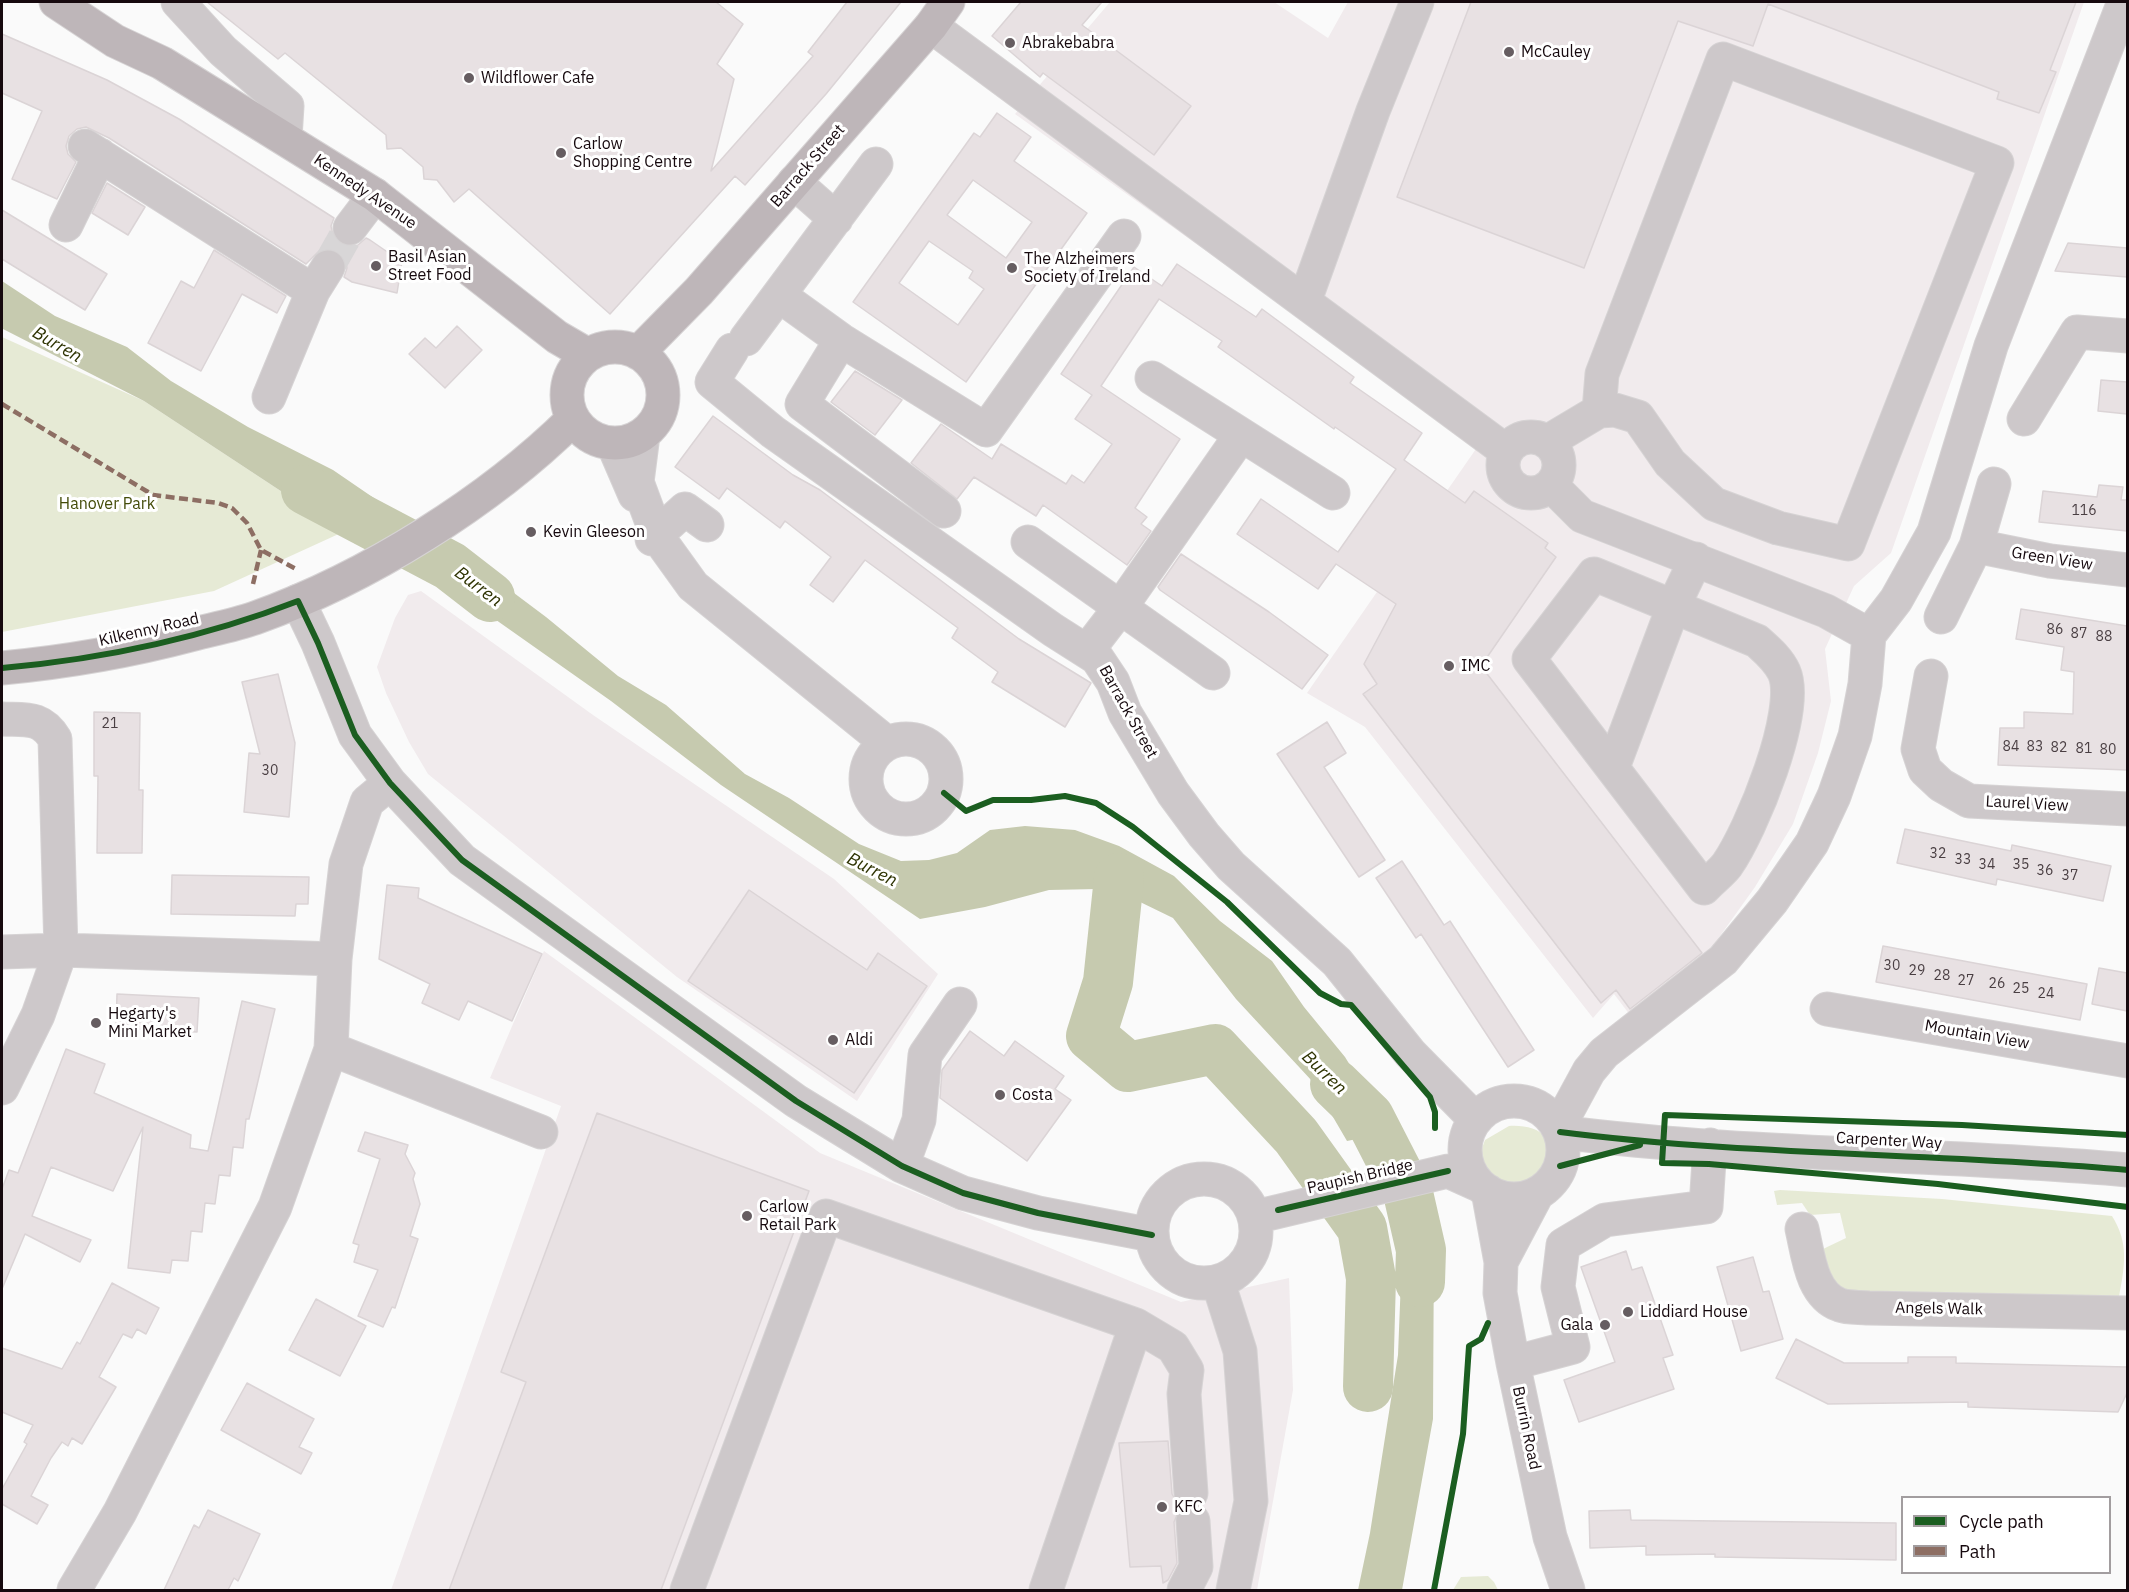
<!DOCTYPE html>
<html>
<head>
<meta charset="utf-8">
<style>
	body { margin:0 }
	#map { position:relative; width:2129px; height:1592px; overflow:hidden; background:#fafafa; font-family:"IBM Plex Sans",sans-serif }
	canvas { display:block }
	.frame { position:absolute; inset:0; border:3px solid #16090e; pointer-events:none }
	.legend { position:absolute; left:1901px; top:1496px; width:210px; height:78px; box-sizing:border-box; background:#fff; border:2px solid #a29d9f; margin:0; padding:8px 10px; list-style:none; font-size:18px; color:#16090e }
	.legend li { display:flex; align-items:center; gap:12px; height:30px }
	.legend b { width:30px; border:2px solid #a29d9f }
</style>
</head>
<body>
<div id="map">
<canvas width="2129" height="1592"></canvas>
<div class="frame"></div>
<ul class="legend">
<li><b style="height:8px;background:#1b5e20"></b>Cycle path</li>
<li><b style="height:8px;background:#8d6e63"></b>Path</li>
</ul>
</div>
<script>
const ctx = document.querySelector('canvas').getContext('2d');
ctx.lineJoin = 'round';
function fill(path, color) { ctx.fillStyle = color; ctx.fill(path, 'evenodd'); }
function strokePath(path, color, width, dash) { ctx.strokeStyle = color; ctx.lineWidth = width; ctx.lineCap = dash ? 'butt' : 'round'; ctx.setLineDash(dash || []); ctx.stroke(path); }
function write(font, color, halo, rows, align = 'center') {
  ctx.font = font + ' "IBM Plex Sans",sans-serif'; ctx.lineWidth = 6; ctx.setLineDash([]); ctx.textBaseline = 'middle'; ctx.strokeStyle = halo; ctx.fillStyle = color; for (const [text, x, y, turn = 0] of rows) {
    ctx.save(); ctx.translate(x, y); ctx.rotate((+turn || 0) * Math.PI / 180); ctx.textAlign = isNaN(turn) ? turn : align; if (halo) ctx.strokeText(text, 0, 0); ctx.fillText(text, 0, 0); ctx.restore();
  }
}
const built = new Path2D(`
	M1110,2h164l54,36 20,-36h736l-193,551 -37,33 -29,63 6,52 -13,52 -25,71 -38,63 -50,70 -75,58 -16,-21 -21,24 -228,-291 -58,-34 171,-247 -463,-332z
	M421,591l172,124 241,164 104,95 -81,127 -180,-124 -249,-203 -19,-32 -23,-49 -9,-26 18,-49 13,-23z
	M544,951l276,202 361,149 108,-24 4,112 -36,200h-866l170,-484 -71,-28z`);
const green = new Path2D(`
	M2,337l142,64 199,131 -129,59 -212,41z
	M1509,1126c29,-2 53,13 35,44 -28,25 -77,13 -59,-30z
	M1780,1190l162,9 170,17c17,27 13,49 7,81l-265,-1 -21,-11 -9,-24 -1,-12 23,-11 -6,-25 -30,2 -8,-12 -25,2 -3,-14z
	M1488,1576l6,6 4,8h-45l8,-13z`);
const water = new Path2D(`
	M2,281l53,35 72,31 44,34 77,46 85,43 54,37 -33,23 -11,2 -199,-131 -141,-72z
	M454,548l92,69 72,59 48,29 79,69 44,24 70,46 42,17 28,-1 28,-7 33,-23 35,-4 50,4 44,16 55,30 46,45 52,40 32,46 41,50 46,75 -44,9 -35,-60 -76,-82 -63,-81 -37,-18 -39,-11 -48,1 -64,17 -65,12 -199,-134 -110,-84 -139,-98c-19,-21 -31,-20 -53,-35z
	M1427,1213l7,22 -1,184 -31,171h-44l12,-57 28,-178 3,-76 -6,-59z`);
const river = new Path2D(`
	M306,490l144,76 40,31
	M1119,878l-11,104 -17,54 37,31 87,-18 81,87 66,92 9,50 -3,109
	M1335,1084l34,33 39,76 13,57 -1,32`);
const building = new Path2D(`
	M207,2h509l27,22 -26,40 17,15 -23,92 102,-115 -5,-4 39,-50h54l-75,92 -81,91 -10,-9 -125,138 -141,-125 -15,13 -17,-22 -13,-1 -1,-12 -22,-19 -14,1 -1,-14 -101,-82 -7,6z
	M1021,2h81l-20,23 109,81 -37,49 -111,-82 -3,4 -48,-41z
	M1471,2h605l-26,68 6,2 -17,41 -42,-14 2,-7 -231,-88 -15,42 -75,-25 -94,247 -187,-71z
	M2,34l105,46 72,39 155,99 -3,8 2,9 6,8 9,4 10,-2 8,-7 4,2 32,22 -5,31 -45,-11 -8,-5 3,-9 -2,-9 -8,-8 -8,-3 -9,2 -14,14 -197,-126 -23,-11 -9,2 -8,7 -3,10 2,8 8,8 -19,37 -45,-20 30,-68 -40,-18z
	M997,113l34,24 -17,24 73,52 -121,169 -113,-80 121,-169 6,4zM973,180l59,42 -26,36 -59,-43zM929,241l44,30 -4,7 15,11 -26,36 -59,-42z
	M107,183l38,24 -17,28 -36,-22z
	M2,210l105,64 -22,36 -83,-51z
	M2068,243l59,5v29l-72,-6z
	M214,250l72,46 -9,17 -35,-19 -41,77 -53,-28 33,-62 13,7z
	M1177,264l79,53 6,-8 92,68 -4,6 72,50 -18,27 61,43 9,-12 74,52 -3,5 11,9 -75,109 221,287 -72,56 -14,-19 -15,13 -238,-309 14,-10 -13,-20 32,-60 -60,-40 -18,25 -81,-55 24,-35 77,53 58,-83 -61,-42 -1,2 -116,-82 4,-6 -63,-42 -58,87 79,53 -45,69 12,9 -6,7 10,7 -24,34 -84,-60 -7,11 -62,-39 -17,22 -46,-36 30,-39 51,35 9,-15 65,40 6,-9 12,8 28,-39 -37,-25 17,-24 -31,-21 73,-107 28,19z
	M457,326l25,24 -37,38 -36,-34 16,-16 11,10z
	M855,371l47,29 -27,35 -44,-33z
	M2101,380l26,2v32l-29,-3z
	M713,416l80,59 27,15 199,149 72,44 -26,44 -73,-45 6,-10 -46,-34 6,-10 -93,-68 -32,42 -23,-17 21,-28 -46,-36 -5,7 -53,-40 -8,11 -44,-32z
	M2099,485l24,2 -2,13h6v31l-88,-9 4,-31 54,6z
	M1181,554l88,58 59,43 -26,34 -142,-99 -2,-3z
	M2021,609l106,17v144l-129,-5 2,-37h24v-16l49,2 1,-42 -13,-2 3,-23 -48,-8z
	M278,674l17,69 -6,74 -45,-5 5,-59 11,1 -18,-72z
	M94,712l46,1 -1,77h4l-1,63h-45l1,-77h-4z
	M1327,722l19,31 -22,14 61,93 -26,17 -82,-123z
	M1905,829l106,22 1,-6 99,21 -8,35 -106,-22 -1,6 -99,-22z
	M1402,861l42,64 6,-4 84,129 -26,17 -87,-133 -5,4 -40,-60z
	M172,875l137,2 -1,27h-12l-1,12 -124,-2z
	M387,885l32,3 -1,10 124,56 -30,67 -44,-20 -9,19 -37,-17 8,-19 -51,-25z
	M749,890l118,80 11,-17 49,33 -73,107 -166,-112z
	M1883,946l204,38 -7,36 -204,-38z
	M2099,968l28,5v38l-35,-7z
	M117,994l82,4 -2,34 -81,-4z
	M242,1001l33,8 -26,110h-3l-3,29 -10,-1 -3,29 -11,-1 -4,29 -10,-1 -3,29 -11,-1 -3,30 -16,-1 -2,13 -42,-5 15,-141 -30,64 -62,-24 -19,49 59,24 -11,22 -55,-28 -23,55v-100l7,-19 9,3 48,-124 39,15 -11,29 97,42 -1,13 18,3z
	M970,1031l34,25 11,-15 49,35 -9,13 16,11 -44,61 -87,-63 2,-28z
	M597,1113l212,78 -148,399h-212l77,-208 -25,-10z
	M365,1132l43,13 -3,9 10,19 -2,6 7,25 -10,32 8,3 -23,69 -3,-1 -9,20 -25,-11 20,-46 -24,-8 5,-17 -6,-2 27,-84 -22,-8z
	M1626,1251l6,19 10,-3 31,88 -10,3 11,31 -95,33 -15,-42 51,-18 -34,-95z
	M1753,1257l10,35 6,-1 14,48 -42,12 -24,-84z
	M112,1283l47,25 -13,26 -9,-5 -5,9 -9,-4 -24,43 17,10 -34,57 -10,-6 -4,8 -6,-4 -11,16 -20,38 17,9 -11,19 -35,-20v-15l25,-45 -3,-2 9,-17 -31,-13v-64l60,21 15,-27 3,2z
	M316,1299l50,27 -26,50 -51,-26z
	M1796,1339l48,24h64v-6h48v6l171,4v26l-9,19 -150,-5v-5l-140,2 -52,-26z
	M247,1383l67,36 -15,28 13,6 -11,21 -80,-44z
	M1168,1441l4,53 8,14 -6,14 3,41 -9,17 -5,3 -2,-17 -31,1 -11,-124z
	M208,1510l52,24 -22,47 -4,-3 -6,12h-64l30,-65 5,3z
	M1630,1510l1,10 265,3v37l-181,-3v-3l-69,1v-9l-56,2 -1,-37z`);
const minorTunnel = new Path2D(`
	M328,267l22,-39`);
const minor = new Path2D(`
	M178,2l45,49 64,55 -2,32
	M931,26l575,425
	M1723,59l274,104 -149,381 -70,-16 -64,-24 -44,-41 -32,-46 -23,-7 -16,1 3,-37z
	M85,146l228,145
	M794,182l42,37
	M66,225l34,-70
	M350,228l25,-33
	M780,296l61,44 145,90 138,-194
	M1305,300l68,-189 44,-109
	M746,339l130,-175
	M841,340l-39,64 142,107
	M732,350l-20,32 61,50 280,198 44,28 16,24 12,31 48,80 31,42 27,31 106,96 73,91 65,66
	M1152,378l181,115
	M269,397l44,-106 15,-24
	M2024,419l53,-87 51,4
	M643,435l-6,47 20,54 36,50 194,157
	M1503 465a28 28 0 1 1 56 0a28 28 0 1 1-56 0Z
	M1547,442l52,-31
	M613,444l22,51
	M1994,484l-18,62 74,15 78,9
	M1551,485l31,31 244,95 43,24
	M652,539l33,-30 22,16
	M1028,542l185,131
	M1594,574l163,67c10,9 21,18 27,31 17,38 -33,159 -57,193 -6,8 -16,15 -23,23l-175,-229z
	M298,601l20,42 37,92 35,48 72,77 334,241 106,65 61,27 75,20 114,22
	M1941,617l35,-71
	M1087,651l33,-43 121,-173
	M1931,676l-13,73 7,21 16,15 28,16 159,8
	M2,719c24,1 39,-3 53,20l6,211 -23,65 -36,73
	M866 779a40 40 0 1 1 80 0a40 40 0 1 1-80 0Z
	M1613,767l61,-162 22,-46
	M2,952l59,-2 274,9
	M1827,1009l301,52
	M331,1049l210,83
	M1465 1150a49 49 0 1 1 98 0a49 49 0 1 1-98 0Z
	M1558,1128l31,-57 15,-18 119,-93 49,-59 40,-58 22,-47 21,-60 10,-52 4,-49 27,-35 38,-68 57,-186 133,-344
	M1560,1132c188,24 379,21 568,38
	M902,1166l17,-46 6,-65 35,-51
	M1152 1231a52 52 0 1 1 104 0a52 52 0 1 1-104 0Z
	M1488,1191l13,71 -1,31 13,70 37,174 18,53
	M1255,1217l193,-46 31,14
	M1802,1229c6,25 9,66 38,76 8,3 19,2 28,3l260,5
	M1501,1262l36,-68
	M1218,1282l22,69 11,150 -18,89
	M1513,1363l60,-16 -15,-60 5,-42 42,-25 101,-13 4,-62
	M74,1590l46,-78 155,-305 56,-158 4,-90 11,-95 21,-62 23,-19
	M687,1590l139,-374 310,109 37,22 14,23 -3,24 7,99
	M1046,1590l90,-265
	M1184,1590l12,-23 -3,-46`);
const major = new Path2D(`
	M56,2l59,39 47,22 213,132 182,142 31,18
	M567 395a48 48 0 1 1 96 0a48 48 0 1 1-96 0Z
	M638,353l61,-62 232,-265 17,-24
	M2,668c65,-6 128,-17 192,-34 20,-5 41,-9 61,-16 112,-40 234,-116 318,-199`);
const quiet = new Path2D(`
	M2,404l151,91 65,8 14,5 15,15 14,27 35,19
	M253,584l8,-34`);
const cycleway = new Path2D(`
	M2,668c101,-9 201,-30 296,-67l20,42 37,92 35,48 72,77 334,241 106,65 61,27 75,20 114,22
	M944,793l22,18 27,-11h38l34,-4 31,7 37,24 94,75 93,91 21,11 10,1 79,92 5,15v16
	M1560,1132c188,24 379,21 568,38
	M2128,1135l-166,-10 -297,-10 -3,48 47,1 229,20 190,23
	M1560,1166l80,-21
	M1278,1210l170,-39
	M1434,1590l29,-156 6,-88 12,-7 7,-16`);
const markers = [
	[1010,43,6,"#665d61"],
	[1509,52,6,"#665d61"],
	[469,78,6,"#665d61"],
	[561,153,6,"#665d61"],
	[376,266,6,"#665d61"],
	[1012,268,6,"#665d61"],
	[531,532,6,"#665d61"],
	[1449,666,6,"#665d61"],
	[96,1023,6,"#665d61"],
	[833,1040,6,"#665d61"],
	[1000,1095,6,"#665d61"],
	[747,1216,6,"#665d61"],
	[1628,1312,6,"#665d61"],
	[1605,1325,6,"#665d61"],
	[1162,1507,6,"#665d61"]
];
const numberNames = [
	["116",2084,511],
	["86",2055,630],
	["87",2079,634],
	["88",2104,637],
	["21",110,724],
	["84",2011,747],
	["83",2035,747],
	["82",2059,748],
	["81",2084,749],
	["80",2108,750],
	["30",270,771],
	["32",1938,854],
	["33",1963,860],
	["34",1987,865],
	["35",2021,865],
	["36",2045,871],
	["37",2070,876],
	["30",1892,966],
	["29",1917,971],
	["28",1942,976],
	["27",1966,981],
	["26",1997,984],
	["25",2021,989],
	["24",2046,994]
];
const poiNames = [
	["Abrakebabra",1022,43],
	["McCauley",1521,52],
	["Wildflower Cafe",481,78],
	["Carlow",573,144],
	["Shopping Centre",573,162],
	["Basil Asian",388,257],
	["Street Food",388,275],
	["The Alzheimers",1024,259],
	["Society of Ireland",1024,277],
	["Kevin Gleeson",543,532],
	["IMC",1461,666],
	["Hegarty's",108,1014],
	["Mini Market",108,1032],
	["Aldi",845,1040],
	["Costa",1012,1095],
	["Carlow",759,1207],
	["Retail Park",759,1225],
	["Liddiard House",1640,1312],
	["Gala",1593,1325,"right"],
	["KFC",1174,1507]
];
const streetNames = [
	["Barrack Street",808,166,-49],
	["Kennedy Avenue",365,192,34],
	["Green View",2052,559,9],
	["Kilkenny Road",149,630,-13],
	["Barrack Street",1128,712,61],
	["Laurel View",2027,804,3],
	["Mountain View",1977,1035,10],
	["Carpenter Way",1889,1141,3],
	["Paupish Bridge",1360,1177,-13],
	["Angels Walk",1939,1309,1],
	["Burrin Road",1526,1428,78]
];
const parkNames = [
	["Hanover Park",107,504]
];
const waterNames = [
	["Burren",57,345,30],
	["Burren",478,587,37],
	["Burren",872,870,27],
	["Burren",1324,1073,44]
];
fill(built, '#f1ebed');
fill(green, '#e6ead5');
fill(water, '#c6caaf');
strokePath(river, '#c6caaf', 50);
fill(building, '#e8e1e3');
strokePath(building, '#dbd4d6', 1.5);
strokePath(minorTunnel, '#d8d6d7', 33, [33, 16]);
strokePath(minor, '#d6d3d4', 35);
strokePath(major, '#d6d3d4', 35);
strokePath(minor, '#cdc8ca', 33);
strokePath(major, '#beb6b9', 33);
strokePath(quiet, '#8d6e63', 4.5, [9, 4.5]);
strokePath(cycleway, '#1b5e20', 6);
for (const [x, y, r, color] of markers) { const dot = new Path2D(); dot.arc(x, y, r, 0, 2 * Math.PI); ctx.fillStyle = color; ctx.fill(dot); strokePath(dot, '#fff', 2); }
write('14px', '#4a3f43', null, numberNames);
write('16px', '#16090e', '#fff', poiNames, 'left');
write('16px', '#16090e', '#fff', streetNames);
write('16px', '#444c09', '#fff', parkNames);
write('italic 18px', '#2f3403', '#fff', waterNames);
</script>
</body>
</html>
